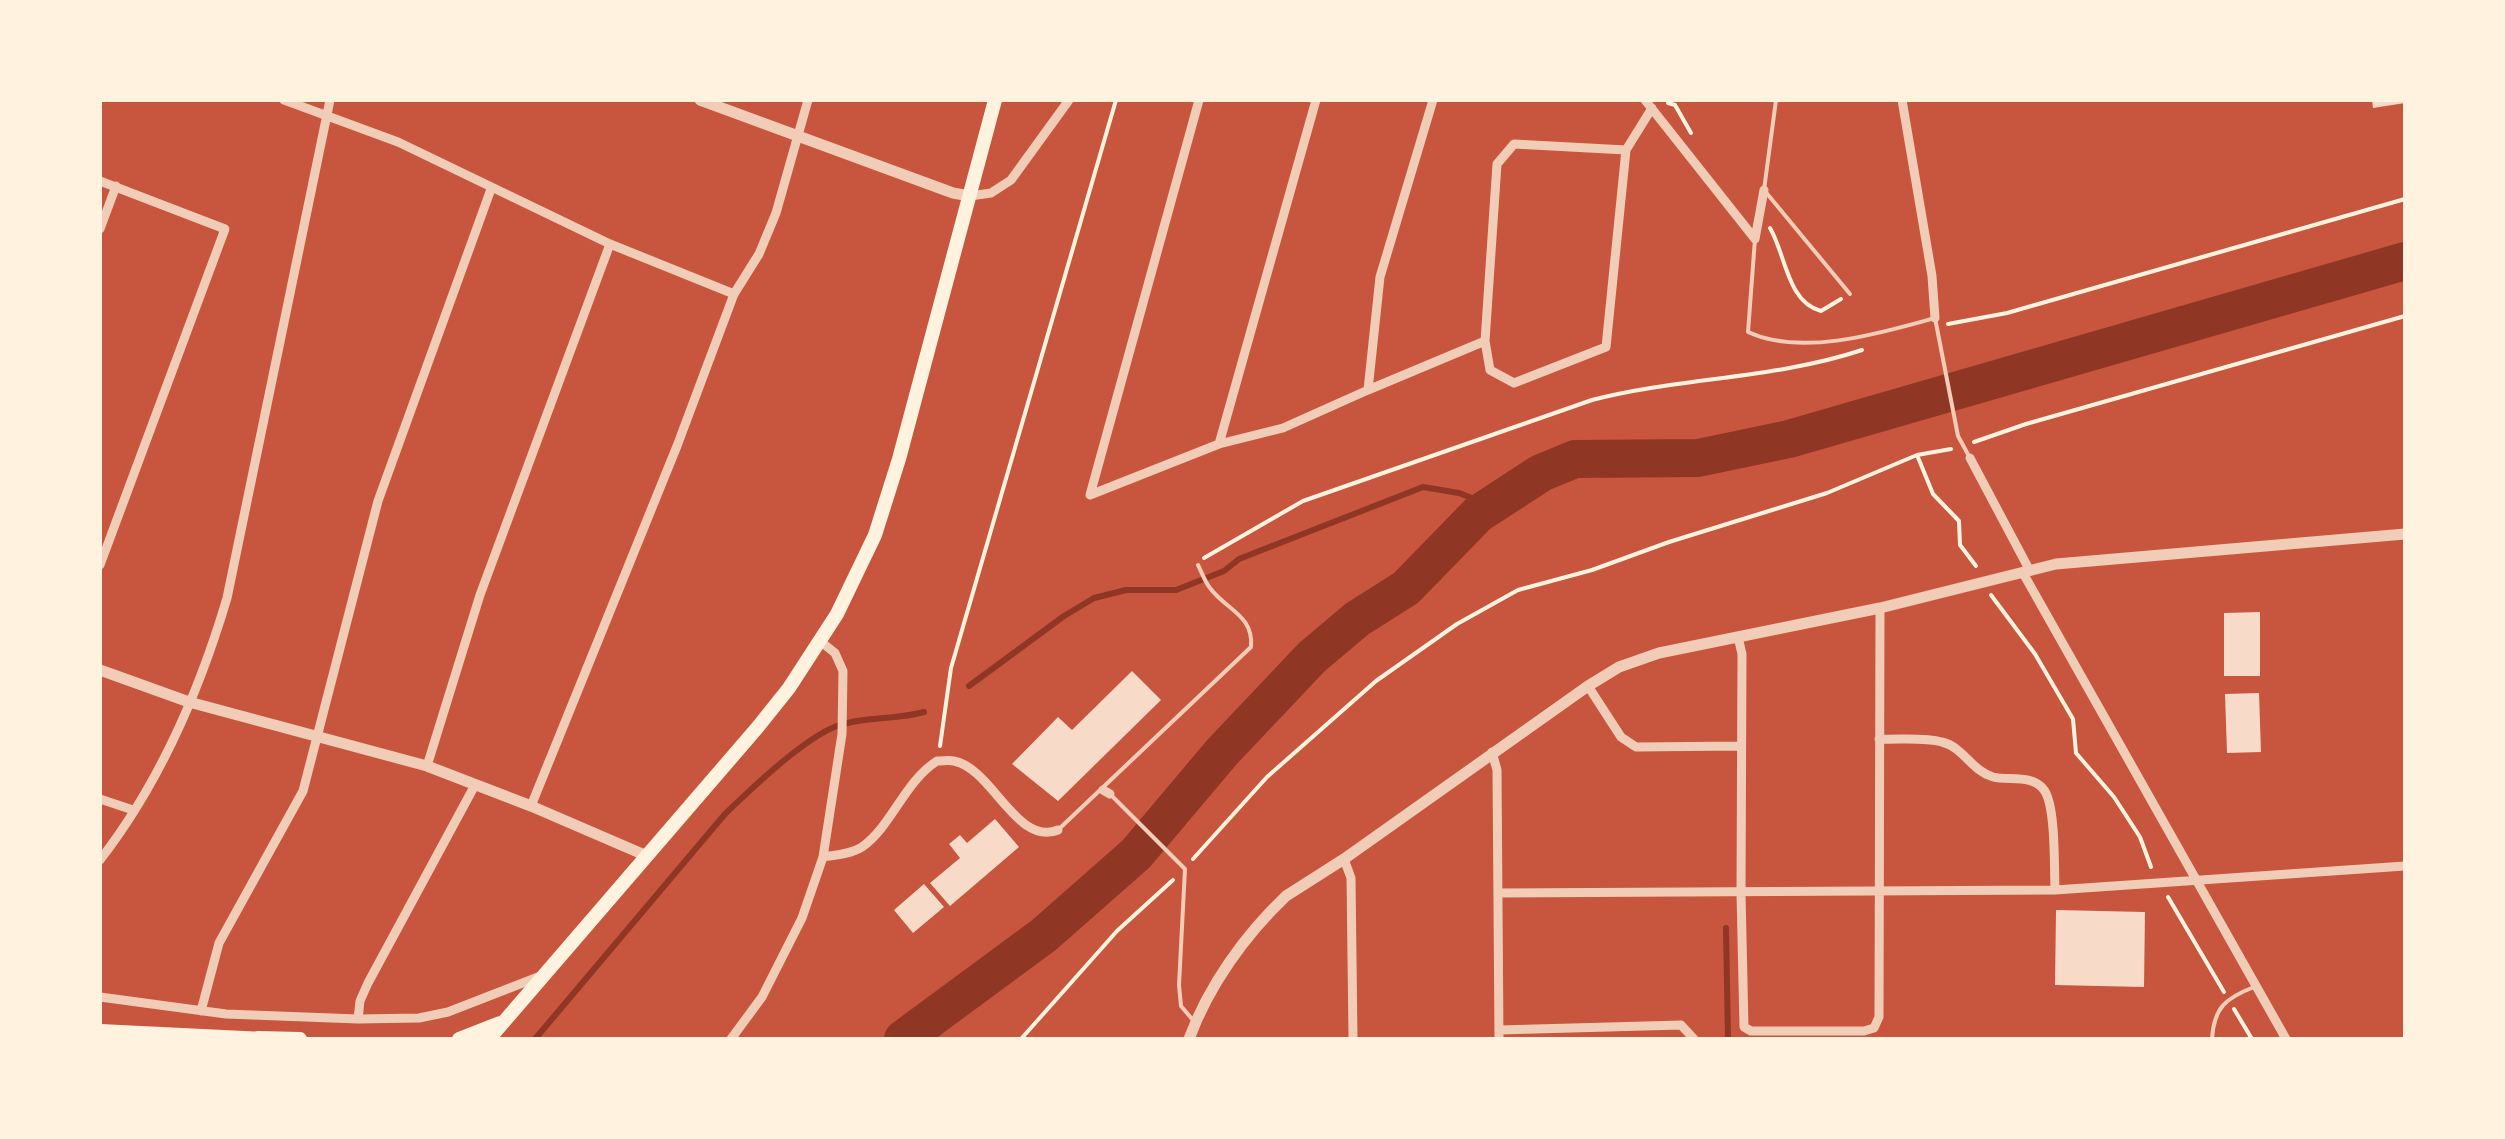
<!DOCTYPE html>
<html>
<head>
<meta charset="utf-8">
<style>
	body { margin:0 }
	#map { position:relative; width:2505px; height:1139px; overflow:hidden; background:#c8553d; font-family:"Varela Round",sans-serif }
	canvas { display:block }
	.frame { position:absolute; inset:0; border:102px solid #fff3e0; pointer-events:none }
</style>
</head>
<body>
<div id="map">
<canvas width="2505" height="1139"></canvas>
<div class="frame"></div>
</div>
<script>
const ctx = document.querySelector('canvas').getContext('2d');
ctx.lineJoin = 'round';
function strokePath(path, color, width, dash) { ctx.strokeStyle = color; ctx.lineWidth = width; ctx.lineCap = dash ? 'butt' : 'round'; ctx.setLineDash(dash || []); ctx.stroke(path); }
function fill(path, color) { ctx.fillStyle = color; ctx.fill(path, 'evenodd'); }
const stream = new Path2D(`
	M969,686l95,-70 30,-18 32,-8h50l48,-19 15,-12 184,-72 36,6 23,9 18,-1
	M1726,928l2,111
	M535,1039l190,-225c26,-25 79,-76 112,-88 28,-10 59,-6 87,-14`);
const river = new Path2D(`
	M903,1039l141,-104 92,-81 86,-102 90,-95 45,-38 49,-31 72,-74 63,-41 34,-14 123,-1 91,-19 616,-178`);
const building = new Path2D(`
	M2372,100h32l1,3 -32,5z
	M2260,612v64h-36v-63z
	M1132,671l29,29 -103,101 -46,-37 46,-47 14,13z
	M2259,693l2,59 -34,1 -2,-59z
	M995,819l24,28 -69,59 -20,-23 30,-25 -11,-14 11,-9 7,8z
	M924,884l20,23 -31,26 -19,-23z
	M2056,910l89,2 -1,75 -89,-2z`);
const path = new Path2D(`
	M1668,103l7,2 16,28
	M1770,228c16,27 17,74 51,83l20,-12
	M1948,324l59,-11 398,-114
	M1974,442l52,-18 379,-108
	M1917,455l16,39 26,27 1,24 16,21
	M1204,558l99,-57 289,-101c89,-23 183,-21 270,-50
	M1991,595l44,59 38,65 3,34 38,44 26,40 11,30
	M940,746l11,-78 165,-568
	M1193,859l74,-82 109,-96 81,-57 61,-34 74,-20 77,-28 158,-49 90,-38 34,-6
	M2168,897l56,95
	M2234,1009l18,30
	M1021,1039l96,-108 56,-51`);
const service = new Path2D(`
	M1776,100l-12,90 86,104
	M1755,239l-7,93c54,25 133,1 187,-14l23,118 12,22
	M1110,794l75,75 -6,116 2,21 11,13
	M1060,828l191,-181c3,-32 -25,-37 -41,-59 -5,-6 -8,-15 -12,-23
	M2212,1039c2,-32 14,-41 42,-52`);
const minor = new Path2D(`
	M284,100l114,42 212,102 124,50
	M1199,100l-109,395 129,-51 64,-16 85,-38 12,-113 53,-177
	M1645,100l110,139
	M1902,100l30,176 3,42
	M100,181l125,48 -125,336
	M970,196l21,-3 20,-13 58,-80
	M100,229l16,-43
	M1755,239l9,-49
	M1485,341l5,29 24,13 92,-36 20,-197
	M1368,390l117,-49 12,-177 17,-20 112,6 26,-42
	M1219,444l97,-344
	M1970,458l60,113
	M2023,573l263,466
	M1738,637l4,17 -1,239 3,134 7,4h113l10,-3 5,-11 1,-409
	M1588,686l33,51 15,10 105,-1
	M1879,739c20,1 44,-2 63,3 21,5 30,29 51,35 16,4 40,-3 51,13 12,16 10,78 11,100
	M1492,752l5,18 2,269
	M427,766l53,-171 130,-351
	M1103,790l7,4
	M100,799l33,11
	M531,806l146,-360 57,-152 25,-40 17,-41 32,-113
	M823,857c13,-2 28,-3 39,-10 30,-21 42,-65 75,-86 6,0 12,-1 17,0 38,7 63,86 104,69
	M1344,859l7,19 2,161
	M100,860c59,-76 100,-171 127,-262l103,-498
	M1499,893l556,-3 350,-24
	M100,997l126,17 132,5 61,-1 29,-6 90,-35
	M201,1011l18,-68 84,-152 75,-290 113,-312
	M358,1019l2,-18 8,-18 107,-198
	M1499,1030l182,-5 13,14
	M731,1039l31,-42 40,-79 21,-61 19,-123 1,-63 -8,-18 -15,-12`);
const tertiary = new Path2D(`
	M700,100l253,93 17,3
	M100,670l89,32 238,64 104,40 116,50
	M1189,1039c20,-54 56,-104 97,-143l58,-37 244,-173 31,-19 40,-14 221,-45 176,-44 349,-30`);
const trunk = new Path2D(`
	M100,1031l164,8
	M258,1038l42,1
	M459,1039l41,-16
	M489,1039l268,-311 32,-40 48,-74 38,-79 24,-76 96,-359`);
strokePath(stream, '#8f3625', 6);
strokePath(river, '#8f3625', 38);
fill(building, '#f7dbc8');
strokePath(path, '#fff3e0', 4);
strokePath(service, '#f1ccb7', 4);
strokePath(minor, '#f1ccb7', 9);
strokePath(tertiary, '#f1ccb7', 11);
strokePath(trunk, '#fff3e0', 14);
</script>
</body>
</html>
